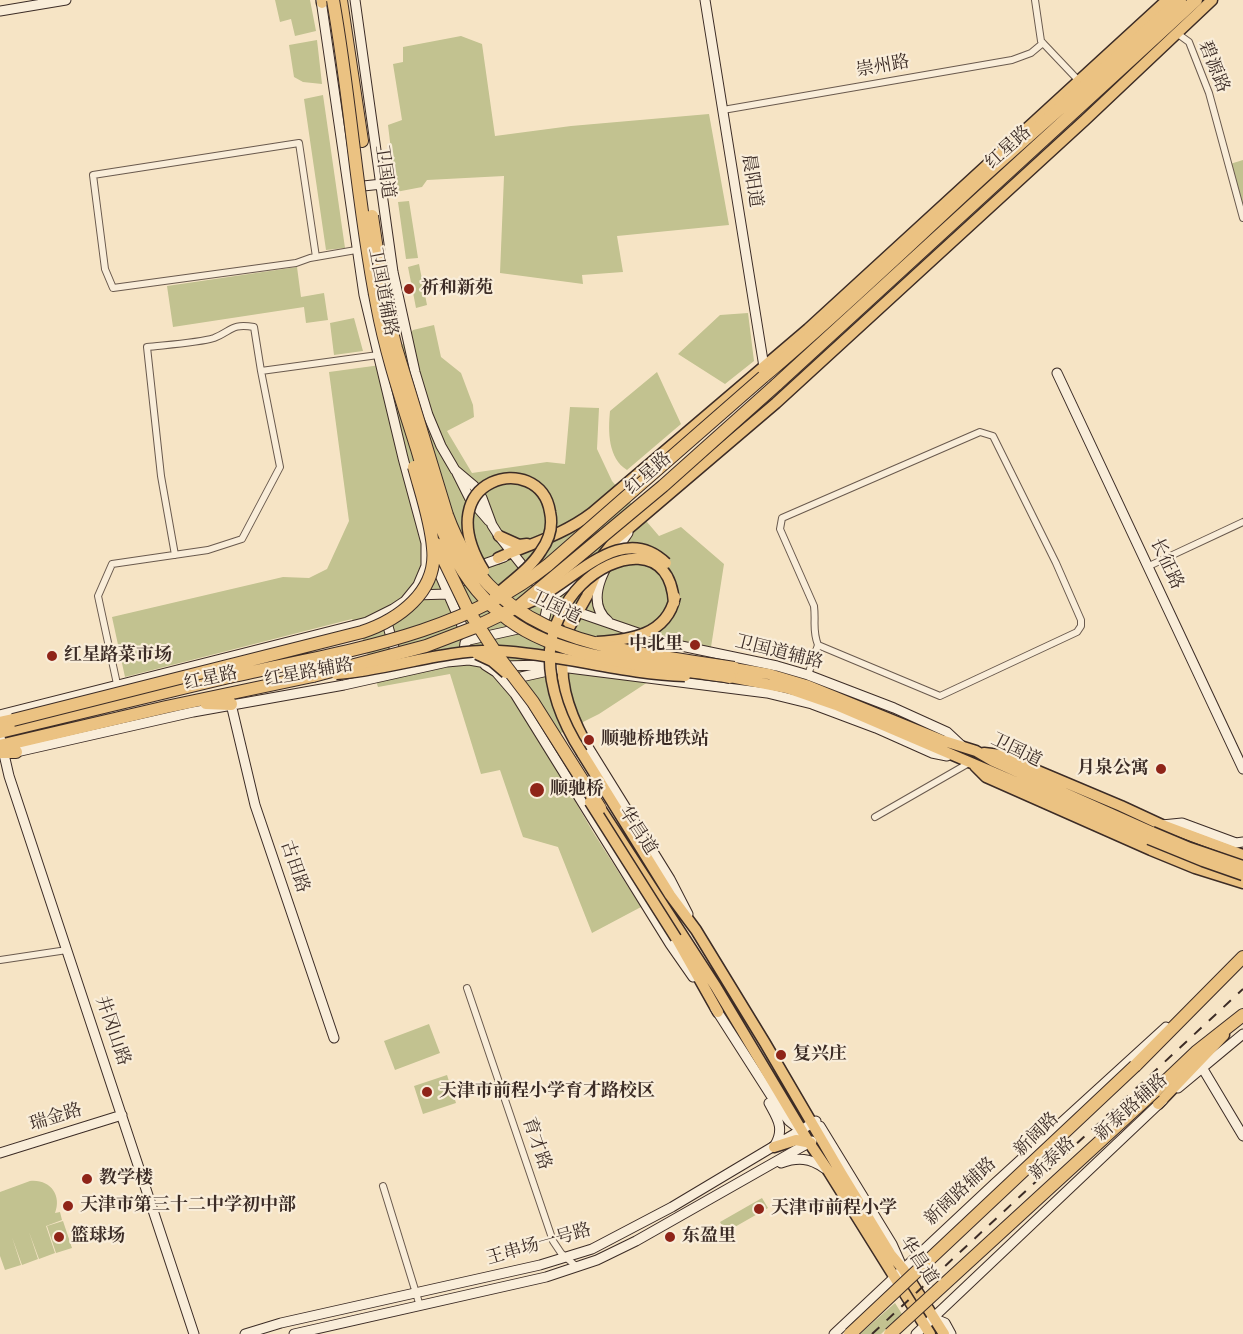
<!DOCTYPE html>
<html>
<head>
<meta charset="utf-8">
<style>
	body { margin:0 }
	canvas { display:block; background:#f6e4c5 }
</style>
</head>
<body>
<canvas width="1243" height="1334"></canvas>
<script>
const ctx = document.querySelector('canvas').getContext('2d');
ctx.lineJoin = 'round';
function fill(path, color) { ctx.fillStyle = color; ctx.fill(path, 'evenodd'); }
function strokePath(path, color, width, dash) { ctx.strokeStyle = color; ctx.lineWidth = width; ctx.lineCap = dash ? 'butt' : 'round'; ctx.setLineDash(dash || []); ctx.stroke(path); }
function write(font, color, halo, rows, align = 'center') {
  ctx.font = font + ' Cardo,"Noto Serif SC",serif'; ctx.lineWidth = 4.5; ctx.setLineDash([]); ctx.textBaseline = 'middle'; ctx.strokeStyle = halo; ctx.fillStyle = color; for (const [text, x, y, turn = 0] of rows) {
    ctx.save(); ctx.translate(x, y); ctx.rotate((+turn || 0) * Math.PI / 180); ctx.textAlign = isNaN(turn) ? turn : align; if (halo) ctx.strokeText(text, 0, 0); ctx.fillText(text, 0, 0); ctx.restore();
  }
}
const green = new Path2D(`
	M275,0h35l6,31 -21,5 -4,-17 -11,3z
	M461,36l21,8 13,92 76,-10 138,-12 20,111 -112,11 6,36 -41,3 1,9 -83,-11 4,-97 -77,4 -5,7 -26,5 -8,-67 14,-5 -9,-56 10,-2v-15z
	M317,40l5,44 -19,-2 -9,-5 -5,-32z
	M323,95l22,153 -19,2 -22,-151z
	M1243,160v51l-13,-47z
	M409,201l9,57 -12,1 -8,-57z
	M419,264l8,41 -11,3 -8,-41z
	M297,267l4,30 23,-4 4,27 -22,3 -2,-16 -131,20 -6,-41z
	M748,313l6,48 -29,23 -47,-30 42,-39z
	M354,318l9,33 -29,4 -4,-32z
	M434,325l7,32 20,16 12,32 1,12 -27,14 25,42 75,-11 18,2 5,-57 29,1 -2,41 15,32 47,55 22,-9 43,37 -13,83 -50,-11 -13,46 -49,32 -58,29 52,89 48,75 -49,26 -34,-86 -35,-10 -23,-67 -19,4 -31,-100 -72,13 -18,-56 -8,-12 -227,58 -13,-60 171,-40 26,1 18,-9 22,-48 -20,-149 59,-8 25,-34z
	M657,372l24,52 -54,46c-19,-12 -19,-38 -17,-59z
	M429,1024l11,29 -45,17 -11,-29z
	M447,1075l9,28 -33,11 -9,-28z
	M30,1181c20,-2 32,14 25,32l5,-1 2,8 -16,6 9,27 -16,6 -10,-27 9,27 -16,6 -10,-28 9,28 -16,5 -5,-14v-64z
	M762,1198l6,10 -42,24 -6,-10z
	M63,1221l9,27 -16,5 -9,-27z
	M895,1303l7,11 -21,20h-21z`);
const street = new Path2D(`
	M1035,0l6,41 37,39
	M1178,34l11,8 20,51 34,125
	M723,110l289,-50 19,-7 12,-10
	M316,257l-17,-114 -206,32 12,94 8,19 183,-25 14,-5 46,-8
	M175,555l-14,-79 -14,-129c17,-2 51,-4 67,-9 18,-7 17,-15 40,-11l7,44
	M1149,566l94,-44
	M808,675l10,-30 122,51 137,-64 4,-6v-6l-25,-57 -63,-127 -13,-4 -198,86 -2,11 34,77c2,16 -2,24 4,39
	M117,684l-19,-88 14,-32 96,-14 34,-11 38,-72 -19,-96 117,-16
	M875,817l94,-54
	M0,960l67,-10
	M467,988l86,253 8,12 16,14
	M383,1186l37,120`);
const secondary = new Path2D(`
	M355,0l38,272 22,100 13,43 13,31 14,24 19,16 8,12 10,27 7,11 50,63 -4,18 -9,8 -67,15 -4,3 -1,8 -4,4
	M705,0l59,367
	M0,11l66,-11
	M354,187l28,-3
	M1057,373l186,396
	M457,473l13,26 19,22
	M433,559l34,78
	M452,588l35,-25 17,-6
	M414,595l34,-1
	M549,599l28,13 90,31 110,23 31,9 86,33 53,24 15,14
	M549,599l39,-29
	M385,616l12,42
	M608,621c-28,-23 5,-66 20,-88
	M485,665l11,7 19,22 155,250 23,33
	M512,679l45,-10
	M231,704l24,101 79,233
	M0,715l367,-93 26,-13 12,-8 13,-16 8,-19v-23l-23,-85 -39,-163 -43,-295
	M0,737l9,39 185,558
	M585,742l85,137 18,35
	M12,753l181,-41 151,-27 103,-23 22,-2 34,6 42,-1 222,28 45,11 64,24 56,25 15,3
	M1162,825l20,-2 54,20 7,-1
	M715,1008l64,100 10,13 10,8
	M1203,1069l40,67
	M1178,1088l65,-54
	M769,1103c8,15 16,25 6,42
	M820,1126l72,118 8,18
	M0,1153l122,-38
	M781,1163c17,-6 29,-5 43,5
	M933,1318l12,5 6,11
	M245,1334l36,-11 259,-58 52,-16 80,-42 144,-86
	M294,1334l252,-57 51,-17 39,-19 176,-100
	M834,1334l160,-150 172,-157
	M916,1334l247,-234`);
const primary = new Path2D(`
	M322,3v-3
	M499,536l20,9 8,-1
	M498,558c32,-14 65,-23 94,-45l216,-184 359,-329
	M549,599l16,21
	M566,633l21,-37 17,-42 10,-13 162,-138 309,-283 127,-120
	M565,639c-8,38 2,69 20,103
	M734,668l35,6 37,11 135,55 35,11 17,10 159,71
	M730,677l57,11 49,17 313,134
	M582,753l88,142 26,35 69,113 76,130 50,82 12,14 41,65
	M984,753l16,2 121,51 41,19 81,30
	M975,766l11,11 165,73 44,18 48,15
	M600,808l116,179 92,154 21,31 101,162
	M678,941l40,71
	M1158,1104l66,-69
	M774,1147l22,-7 15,3`);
const highway = new Path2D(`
	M341,0l21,141
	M763,377c76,-64 147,-133 220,-200 65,-59 133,-117 197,-177
	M776,385l420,-385
	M206,703l25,1
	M0,723l13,-3
	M0,732l229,-55
	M0,746l166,-39 147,-31
	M0,752h16
	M1135,1066l108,-109
	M1155,1091l41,-39 47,-37`);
const rail = new Path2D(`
	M872,1334l371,-345`);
const primaryBridge = new Path2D(`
	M484,571c-58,-94 56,-122 66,-59 3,14 -1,28 -9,39 -11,18 -31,31 -46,45
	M522,605c46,-14 96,-88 144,-42
	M597,642c33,-2 70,-7 78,-45
	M477,654l15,7 14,12
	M336,674c55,-4 107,-25 163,-23 62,3 123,23 186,25
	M582,753c-20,-31 -34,-65 -32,-103 2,-23 15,-49 31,-65 33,-33 89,-43 93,18
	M590,802l86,136
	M1152,832l38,16 53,18
	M1149,839l54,22 40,14`);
const highwayBridge = new Path2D(`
	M333,0c18,101 24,204 44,305 9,49 25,96 40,144 19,65 33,129 92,171 56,42 153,46 221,57
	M372,216l13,88 11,44 51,167c48,132 169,133 287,153
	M436,544l32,66 30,46 35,46 67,106
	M313,676l113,-30 47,-18 46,-22 144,-120 113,-101
	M229,677c109,-25 229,-40 319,-112l215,-188
	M13,720l349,-88c36,-12 76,-40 71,-84 -2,-27 -12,-55 -19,-81
	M850,1334l285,-268
	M890,1334l265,-243`);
const markers = [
	[409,289,6,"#8f2418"],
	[695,645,6,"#8f2418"],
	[52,656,6,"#8f2418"],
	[589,740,6,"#8f2418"],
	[1161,769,6,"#8f2418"],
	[537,790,8,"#8f2418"],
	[781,1055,6,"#8f2418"],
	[427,1092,6,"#8f2418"],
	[87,1179,6,"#8f2418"],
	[68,1206,6,"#8f2418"],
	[759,1209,6,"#8f2418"],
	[59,1237,6,"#8f2418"],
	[670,1237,6,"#8f2418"]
];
const streetNames = [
	["崇州路",883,67,-10],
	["碧源路",1213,67,68],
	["红星路",1009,148,-42],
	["卫国道",384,172,82],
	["晨阳道",751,181,81],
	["卫国道辅路",382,292,79],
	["红星路",649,474,-41],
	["长征路",1166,564,65],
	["卫国道",555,608,26],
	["卫国道辅路",779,653,14],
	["红星路辅路",309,673,-10],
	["红星路",211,679,-12],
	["卫国道",1016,751,26],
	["华昌道",637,831,57],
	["古田路",294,867,71],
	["井冈山路",112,1031,71],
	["新泰路辅路",1132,1108,-42],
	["瑞金路",56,1118,-17],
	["新阔路",1037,1135,-44],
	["育才路",536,1144,71],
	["新泰路",1053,1159,-43],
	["新阔路辅路",961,1192,-43],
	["王串场一号路",539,1245,-16],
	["华昌道",918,1261,56]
];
const poiNames = [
	["祈和新苑",421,289],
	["中北里",683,645,"right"],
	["红星路菜市场",64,656],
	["顺驰桥地铁站",601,740],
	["月泉公寓",1149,769,"right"],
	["顺驰桥",550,790],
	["复兴庄",793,1055],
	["天津市前程小学育才路校区",439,1092],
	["教学楼",99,1179],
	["天津市第三十二中学初中部",80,1206],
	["天津市前程小学",771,1209],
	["篮球场",71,1237],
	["东盈里",682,1237]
];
fill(green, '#c2c290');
strokePath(street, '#6a5a4e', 8);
strokePath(secondary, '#3c2c26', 11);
strokePath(primary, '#3c2c26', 13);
strokePath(highway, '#3c2c26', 14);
strokePath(street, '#f9edd9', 6);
strokePath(secondary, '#f9edd9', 9);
strokePath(primary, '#ebc282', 10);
strokePath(highway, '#ebc282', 12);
strokePath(rail, '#3c2c26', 2, [10, 10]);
strokePath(primaryBridge, '#3c2c26', 13, []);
strokePath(highwayBridge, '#3c2c26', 14, []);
strokePath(primaryBridge, '#ebc282', 10);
strokePath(highwayBridge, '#ebc282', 12);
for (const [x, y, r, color] of markers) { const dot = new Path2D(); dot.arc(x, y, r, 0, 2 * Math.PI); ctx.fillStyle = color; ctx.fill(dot); strokePath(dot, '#f9edd9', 2); }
write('18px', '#3c2c26', '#f9edd9', streetNames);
write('bold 18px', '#3c2c26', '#f9edd9', poiNames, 'left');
</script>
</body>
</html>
